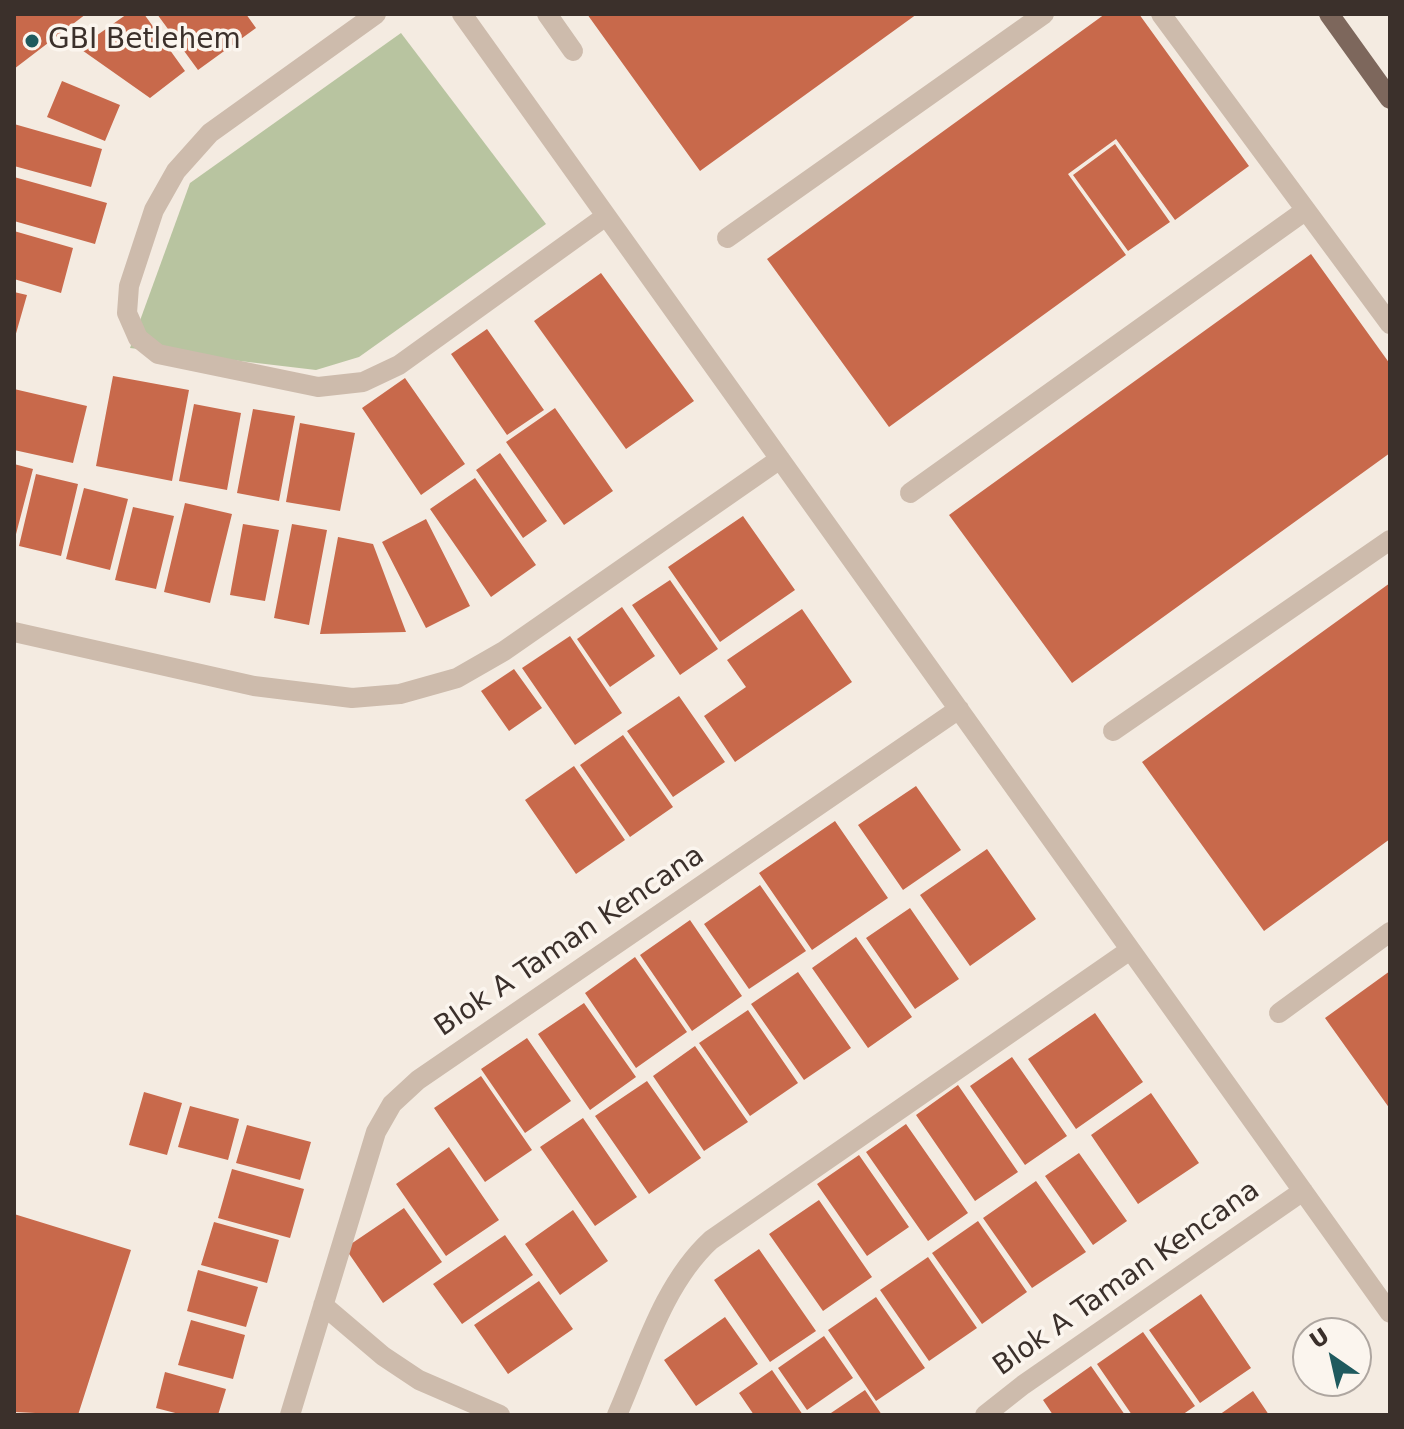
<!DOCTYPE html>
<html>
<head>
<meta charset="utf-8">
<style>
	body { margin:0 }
	#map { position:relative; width:1404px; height:1429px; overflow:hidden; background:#f4ebe1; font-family:"DejaVu Sans",sans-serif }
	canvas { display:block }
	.frame { position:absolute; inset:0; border:16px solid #3b302b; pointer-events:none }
	.north { position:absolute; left:1292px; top:1317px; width:80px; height:80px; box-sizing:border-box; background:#fbf5ee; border:2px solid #aea6a0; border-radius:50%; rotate:326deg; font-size:22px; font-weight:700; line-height:32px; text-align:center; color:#3b302b }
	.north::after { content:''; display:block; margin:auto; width:28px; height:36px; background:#1f5a5e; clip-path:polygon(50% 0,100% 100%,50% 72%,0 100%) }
</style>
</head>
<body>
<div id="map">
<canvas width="1404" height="1429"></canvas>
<div class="frame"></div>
<div class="north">U</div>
</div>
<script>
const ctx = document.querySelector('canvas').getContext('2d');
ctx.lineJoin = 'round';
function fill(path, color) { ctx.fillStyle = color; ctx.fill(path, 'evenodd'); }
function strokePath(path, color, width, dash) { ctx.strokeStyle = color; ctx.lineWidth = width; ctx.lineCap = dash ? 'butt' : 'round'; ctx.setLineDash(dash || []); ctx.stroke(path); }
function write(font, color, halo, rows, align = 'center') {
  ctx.font = font + ' "DejaVu Sans",sans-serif'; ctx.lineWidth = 7; ctx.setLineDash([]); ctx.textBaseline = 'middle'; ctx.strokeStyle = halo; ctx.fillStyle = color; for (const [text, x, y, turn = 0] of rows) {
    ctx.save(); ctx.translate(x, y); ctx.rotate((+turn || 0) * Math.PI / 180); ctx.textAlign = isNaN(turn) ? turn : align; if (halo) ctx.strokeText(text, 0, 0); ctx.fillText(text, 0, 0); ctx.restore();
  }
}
const green = new Path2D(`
	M401,33l145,191 -187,133 -43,13 -186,-22 60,-165z`);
const building = new Path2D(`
	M14,14h72l-72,55z
	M127,14h17l41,57 -35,27 -71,-50z
	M157,14h89l10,14 -58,42z
	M587,14h330l-217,157z
	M1105,14h34l110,152 -74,54 -59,-81 -48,35 58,81 -237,172 -122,-168z
	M62,81l58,24 -15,36 -58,-24z
	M14,124l88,25 -11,38 -77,-21z
	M1115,144l55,78 -42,29 -55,-76z
	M14,177l93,26 -12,41 -81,-23z
	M14,231l59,17 -12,45 -47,-14z
	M1311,254l79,110v89l-318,230 -123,-168z
	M601,273l93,128 -68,48 -92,-128z
	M14,292l13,3 -12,42h-1z
	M487,329l57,81 -37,25 -56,-81z
	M113,376l76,14 -17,91 -76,-15z
	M405,378l60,86 -44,31 -59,-87z
	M14,389l73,17 -14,57 -59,-13z
	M194,404l47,9 -14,77 -48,-9z
	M555,408l58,83 -49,34 -58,-83z
	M253,409l42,7 -16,85 -42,-8z
	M300,423l55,10 -15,78 -54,-9z
	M500,453l47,68 -24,17 -47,-68z
	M14,464l19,5 -18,69h-1z
	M36,474l42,10 -17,72 -42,-10z
	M475,478l61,87 -45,32 -61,-88z
	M84,488l44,11 -18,71 -44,-11z
	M185,503l47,11 -22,89 -46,-11z
	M133,507l41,9 -18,73 -41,-9z
	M743,516l52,74 -75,52 -52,-75z
	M426,519l44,87 -44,22 -44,-86z
	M243,524l36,6 -14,71 -35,-6z
	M292,524l35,6 -18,95 -35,-7z
	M338,537l35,7 33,88 -86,2z
	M670,580l48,69 -38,26 -48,-70z
	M1390,583v256l-126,92 -122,-169z
	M622,607l33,49 -45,31 -33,-48z
	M802,609l50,73 -117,80 -31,-46 42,-29 -19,-27z
	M570,636l52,77 -47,32 -53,-77z
	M514,669l28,39 -33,23 -28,-40z
	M679,696l46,66 -52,35 -46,-66z
	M623,735l50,72 -43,30 -50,-72z
	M574,766l51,74 -49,34 -51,-74z
	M916,786l45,64 -58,40 -45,-65z
	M835,821l53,77 -76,52 -53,-77z
	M987,849l49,70 -66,47 -50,-71z
	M760,885l46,66 -57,38 -45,-65z
	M910,908l49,71 -44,30 -49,-71z
	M690,920l52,76 -50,35 -52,-76z
	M856,937l56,80 -44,31 -56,-80z
	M635,957l52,75 -51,36 -51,-75z
	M1390,971v138l-65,-91z
	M798,972l53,76 -47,32 -53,-76z
	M584,1003l52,74 -46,33 -52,-76z
	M748,1010l50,73 -48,33 -51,-73z
	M1095,1013l48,69 -67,47 -48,-70z
	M527,1038l44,63 -46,32 -44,-64z
	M695,1046l53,76 -44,29 -51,-75z
	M1012,1057l55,79 -42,29 -55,-79z
	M481,1076l51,74 -47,32 -51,-74z
	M647,1081l54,77 -52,36 -54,-78z
	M958,1085l60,87 -43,29 -59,-86z
	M144,1092l38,11 -15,52 -38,-10z
	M1151,1093l48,70 -61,41 -47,-69z
	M190,1106l49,13 -11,41 -50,-13z
	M583,1118l54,79 -42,29 -55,-79z
	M906,1124l62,89 -40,28 -62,-89z
	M247,1125l64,17 -11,38 -64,-17z
	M449,1147l50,73 -53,36 -50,-72z
	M1079,1153l48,68 -34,24 -48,-69z
	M859,1155l50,72 -42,29 -50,-72z
	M232,1169l72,20 -14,49 -72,-20z
	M1036,1181l50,71 -54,36 -49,-70z
	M819,1200l53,77 -49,34 -54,-77z
	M404,1208l38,54 -59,41 -38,-55z
	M573,1210l35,51 -48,34 -35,-51z
	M14,1214l117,36 -53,165 -64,-3z
	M978,1221l49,71 -45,32 -50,-71z
	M214,1222l65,18 -12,43 -66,-18z
	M505,1235l28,40 -71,49 -29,-40z
	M759,1249l57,82 -46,31 -56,-82z
	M928,1257l49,71 -48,33 -49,-71z
	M198,1270l60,17 -12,40 -59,-16z
	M539,1281l34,48 -65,45 -34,-49z
	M1201,1294l50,74 -51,35 -51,-73z
	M876,1297l49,71 -49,33 -48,-71z
	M725,1317l33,47 -62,42 -32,-46z
	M191,1320l54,15 -12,44 -55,-14z
	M1143,1332l52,74 -13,9h-50l-35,-51z
	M824,1336l29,42 -46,32 -29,-42z
	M1091,1366l34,49h-72l-10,-15z
	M772,1370l31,45h-49l-15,-22z
	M165,1372l61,17 -8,26h-35l-27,-7z
	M865,1390l17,25h-54z
	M1253,1391l16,24h-50z`);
const lane = new Path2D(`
	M547,14l26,37
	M1161,14l229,310
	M727,238l317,-224
	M910,493l396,-283
	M1113,731l277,-191
	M1279,1013l111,-81`);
const street = new Path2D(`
	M376,14l-166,119 -34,38 -22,39 -25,76 -2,27 11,25 20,16 160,33 45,-5 36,-17 207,-149
	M462,14l928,1299
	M14,632l240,54 98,12 48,-4 57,-16 47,-27 276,-192
	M323,1305l60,51 36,24 81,35
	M290,1415l86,-283 16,-28 26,-24 541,-371
	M617,1415c26,-59 46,-131 94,-175l419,-290
	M985,1415l38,-30 280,-194`);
const primary = new Path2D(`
	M1329,14l61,85`);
const markers = [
	[32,41,8,"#1f5a5e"]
];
const poiNames = [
	["GBI Betlehem",48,41]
];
const streetNames = [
	["Blok A Taman Kencana",570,942,-34],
	["Blok A Taman Kencana",1127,1279,-35]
];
fill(green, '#b8c4a0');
fill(building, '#c8694b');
strokePath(lane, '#cdbbac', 20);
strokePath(street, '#cdbbac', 20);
strokePath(primary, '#7d675c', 20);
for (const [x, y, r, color] of markers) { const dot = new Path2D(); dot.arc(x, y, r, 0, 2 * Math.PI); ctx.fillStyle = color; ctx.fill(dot); strokePath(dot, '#fbf5ee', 3); }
write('28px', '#3b302b', '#fbf5ee', poiNames, 'left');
write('28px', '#3b302b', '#fbf5ee', streetNames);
</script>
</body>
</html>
